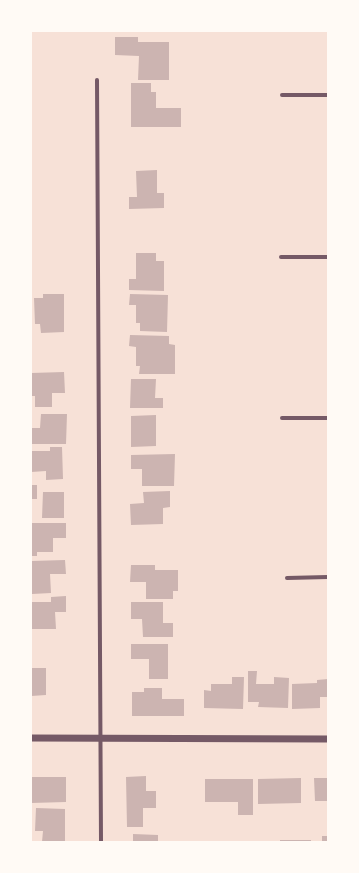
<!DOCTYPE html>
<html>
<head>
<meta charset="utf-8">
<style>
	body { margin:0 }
	#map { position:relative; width:359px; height:873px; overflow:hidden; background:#f7e1d7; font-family:Signika,sans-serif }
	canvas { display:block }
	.frame { position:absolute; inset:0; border:32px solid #fffaf5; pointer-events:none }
</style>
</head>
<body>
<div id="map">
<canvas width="359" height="873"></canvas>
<div class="frame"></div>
</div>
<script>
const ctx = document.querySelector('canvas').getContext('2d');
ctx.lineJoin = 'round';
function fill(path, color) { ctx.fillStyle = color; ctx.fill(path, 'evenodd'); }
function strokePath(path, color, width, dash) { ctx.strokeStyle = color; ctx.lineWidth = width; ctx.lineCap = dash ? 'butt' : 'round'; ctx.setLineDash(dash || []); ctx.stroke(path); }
const building = new Path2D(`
	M115,37h23v5h31v38h-31l1,-24 -24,-1z
	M131,83h20v9h5v16h25v19h-50z
	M157,170v23h7v15l-35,1v-12h8l-1,-26z
	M136,253h20v8h8v30l-35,-1v-11h7z
	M43,294h21v38l-23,1 -1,-9h-5l-1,-26h9z
	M130,294l38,1 -1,37 -27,-1v-8h-4v-18h-7z
	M130,335l39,1v8l6,1v29h-36l1,-8h-4v-19l-7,-1z
	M64,372l1,21h-13v14h-17v-11h-4v-23z
	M131,379h25l-1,19h8v10h-33z
	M41,414h26l-1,30h-35v-16h9z
	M156,415v31l-25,1v-31z
	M50,447h12l1,32 -17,1v-9l-15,1v-21h19z
	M175,454l-1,32h-32v-17h-11v-14z
	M31,485h6v14h-6z
	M170,491v16l-7,1v16l-32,1 -1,-21 14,-1 -1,-11z
	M43,492h21v26h-22z
	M31,523h35v15h-13v14h-16v4h-6z
	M65,560l1,14h-16l1,19 -19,1 -1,-33z
	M131,565h24v5h23v21h-5v8h-27v-17h-16z
	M66,596v16h-11l1,17h-25v-27h20v-5z
	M131,602h32v21h10v14h-30l-1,-18h-11z
	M131,644h37v35h-19v-20h-18z
	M31,668h15v27l-15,1z
	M248,671h9l-1,13h18v-7l15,1 -1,30 -30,-1 1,-5h-11z
	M232,677h12l-1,32 -39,-1v-18l7,1v-7h21z
	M328,679v18h-8v11l-28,1v-25l25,-1v-3z
	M144,688h18v11h22v17h-52v-24h12z
	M146,776v15h10v17h-13v19h-16l-1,-50z
	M31,777h35v25l-35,1z
	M301,778v25l-43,1v-25z
	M314,778h14v23h-13z
	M205,779h48v36h-15v-13h-33z
	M36,808l29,1v33h-23l1,-11h-8z
	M133,834l25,1v7h-25z
	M322,836h6v6h-6z
	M280,840h31v2h-31z`);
const minor = new Path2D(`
	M97,80l4,762
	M282,95h46
	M281,257h47
	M282,418h46
	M287,578l41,-1`);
const tertiary = new Path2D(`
	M31,738l297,1`);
fill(building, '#ccb4b1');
strokePath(minor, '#755966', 4);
strokePath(tertiary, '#755966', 7);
</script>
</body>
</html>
